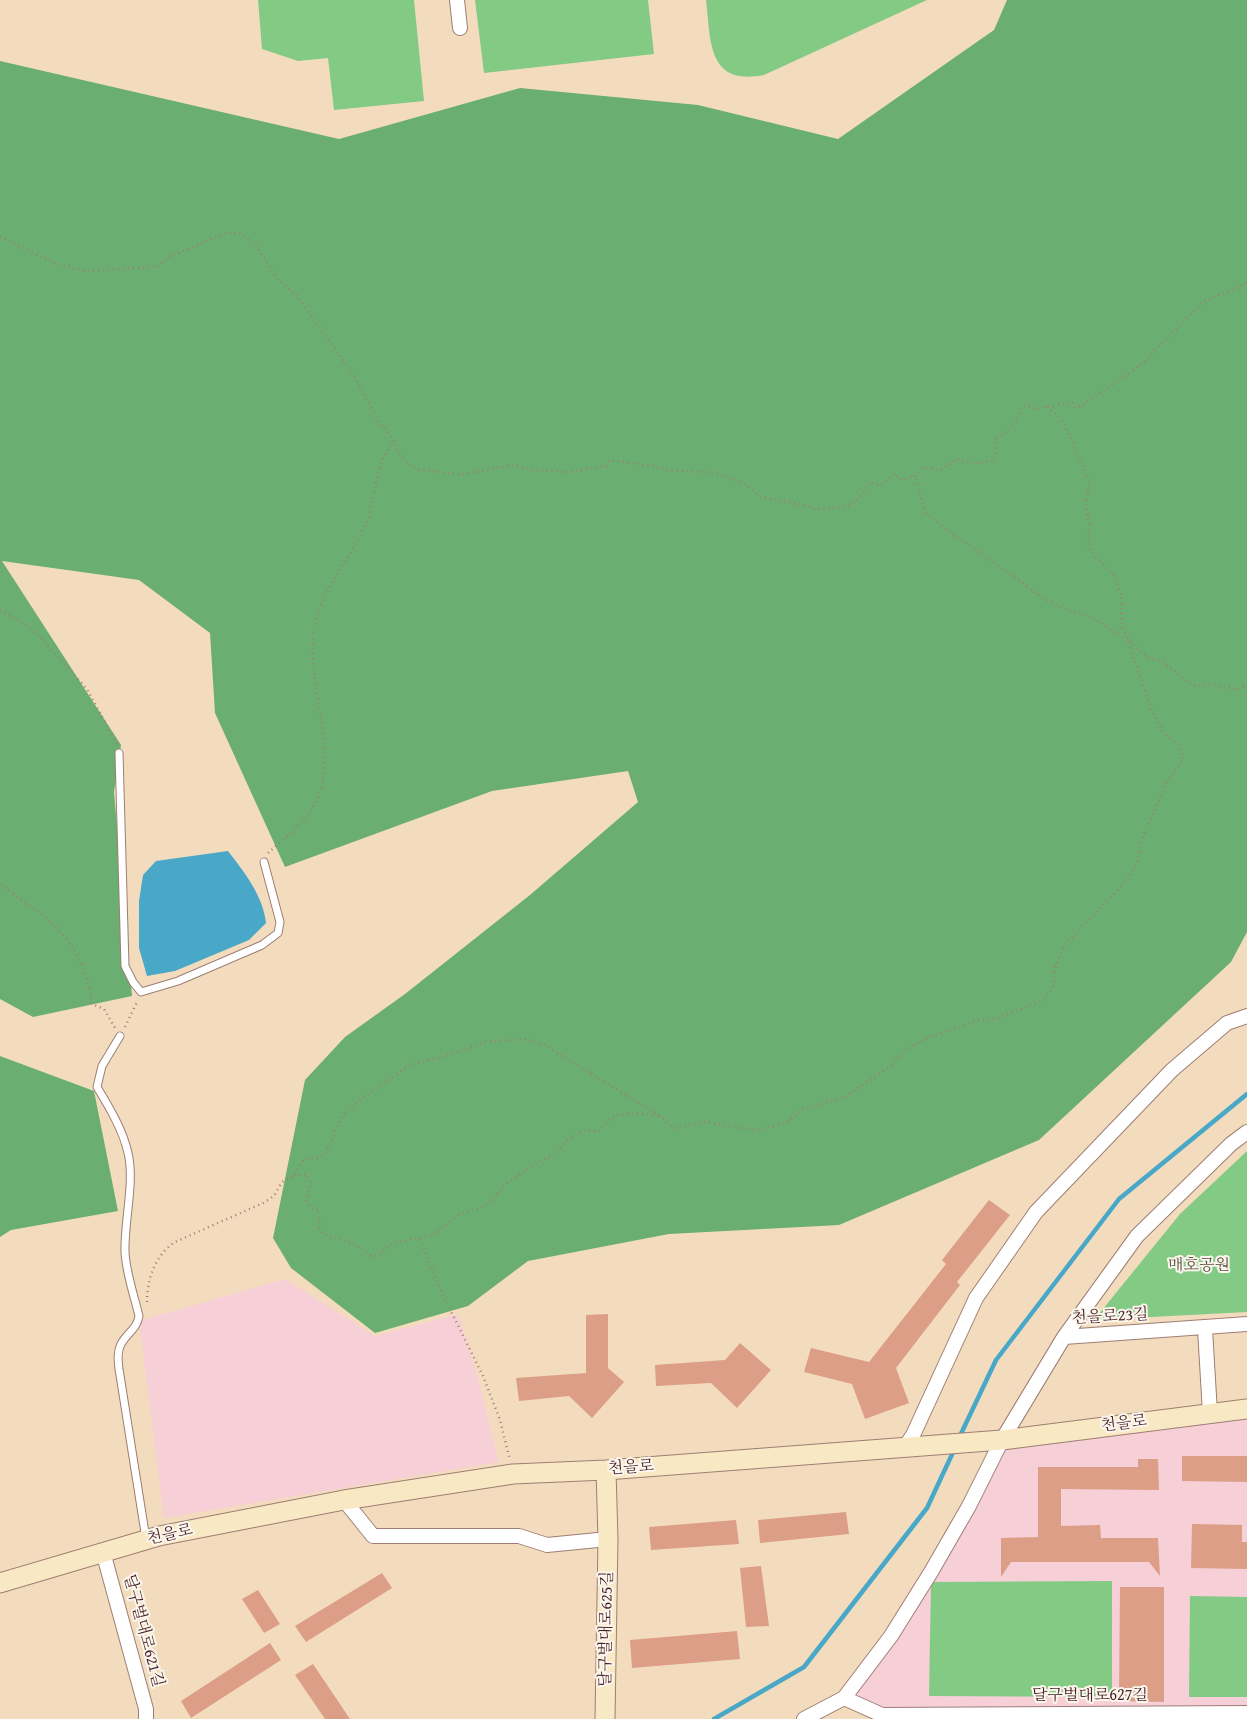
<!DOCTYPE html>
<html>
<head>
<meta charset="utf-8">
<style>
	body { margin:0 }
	canvas { display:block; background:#f3dcbd }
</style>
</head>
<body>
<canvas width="1247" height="1719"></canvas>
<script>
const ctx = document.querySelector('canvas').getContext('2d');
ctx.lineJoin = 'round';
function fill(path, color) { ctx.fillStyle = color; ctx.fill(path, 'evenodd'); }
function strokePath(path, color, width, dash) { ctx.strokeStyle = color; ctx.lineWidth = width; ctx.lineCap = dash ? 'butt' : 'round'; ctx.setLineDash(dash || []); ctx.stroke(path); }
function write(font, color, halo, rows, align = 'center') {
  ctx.font = font + ' "Gentium Book Plus","Noto Serif KR",serif'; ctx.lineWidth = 4; ctx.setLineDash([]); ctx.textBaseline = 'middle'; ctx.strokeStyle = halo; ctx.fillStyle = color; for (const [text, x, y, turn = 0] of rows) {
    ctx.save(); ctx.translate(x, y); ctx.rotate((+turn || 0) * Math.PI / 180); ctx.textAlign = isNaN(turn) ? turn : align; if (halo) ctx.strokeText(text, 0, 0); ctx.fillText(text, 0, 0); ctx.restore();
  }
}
const built = new Path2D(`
	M285,1279l90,57 83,-22 23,74 18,74 -335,56 -25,-197z
	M1247,1409v304l-365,2 -38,-17 158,-258z`);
const green = new Path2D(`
	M258,0h156l10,101 -90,9 -6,-52 -30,3 -36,-12z
	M475,0h173l6,54 -170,19z
	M706,0h221l-163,75c-57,11 -53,-34 -58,-75z
	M1247,1151v161l-153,8 86,-106z
	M1112,1581v116l-183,-1 2,-114z
	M1190,1596l57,1v100h-58z`);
const forest = new Path2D(`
	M1007,0h240v932l-16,30 -192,178 -200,85 -170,9 -141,27 -60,45 -93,27 -84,-65 -18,-30 32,-158 40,-43 60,-43 125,-99 108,-93 -10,-31 -136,20 -207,76 -70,-154 -5,-80 -71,-53 -137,-19 119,184 -7,47 18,204 -99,21 -33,-18v-938l339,78 181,-51 178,17 140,34 156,-109z
	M0,1056l94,35 24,120 -107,19 -11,7z`);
const water = new Path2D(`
	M228,851c17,22 35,45 38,72l-17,17 -74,31 -28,5 -8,-28v-47l4,-26 13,-14z`);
const stream = new Path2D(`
	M959,1438l37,-78 123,-161 128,-105
	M714,1719l90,-52 123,-159 28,-60`);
const building = new Path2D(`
	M989,1200l21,15 -53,67 3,3 -64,83 13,35 -44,16 -13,-35 -48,-12 7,-24 58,14 77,-98 -4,-4z
	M608,1314v54l16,14 -32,36 -23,-22 -50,5 -3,-23 70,-5v-58z
	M740,1343l31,27 -34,38 -26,-25 -55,3 -1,-21 70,-5z
	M1182,1456h65v26l-65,-1z
	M1138,1459h20l1,31 -98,-1v37l39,-1 1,13h57l2,38 -11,-14h-138l-10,15v-39l37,-1v-70h100z
	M846,1512l3,22 -89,9 -2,-23z
	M736,1520l3,24 -88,6 -2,-23z
	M1192,1524l50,1v17h5v27l-56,-1z
	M761,1566l8,60 -23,1 -6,-59z
	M382,1573l10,15 -86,54 -11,-16z
	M1120,1587h44v115l-45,-1z
	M258,1590l22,34 -16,9 -22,-34z
	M737,1631l3,28 -108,9 -2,-28z
	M270,1643l11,17 -90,58 -10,-17z
	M313,1664l37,55h-25l-30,-44z`);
const path = new Path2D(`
	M0,237l55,26 28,8 74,-4 12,-10 57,-24 14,1 16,11 21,34 20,17 55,76 25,47 17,22 3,9 10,12 9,7 46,6 49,-10 23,5 35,2 37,-6 4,-6 43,6 12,4 45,2 34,11 17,14 48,9c6,4 11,3 19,3 23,-3 30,-6 42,-27l10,4 14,-12 8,6 13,-4 9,-9 16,3 17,-11 16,5 22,-4 2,-22 18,-14 8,-19 13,4 36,-7 3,6 6,-2 61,-42 61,-62 44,-19
	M1047,407l12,9 5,7 25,58 -3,25 3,16 -1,22 6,11 19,20 4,8 4,12 1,33 9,14 16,15 16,5 30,24 18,-2 26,6 10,-4
	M0,610l22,12 15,12 50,55 30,55
	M268,853c15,-14 34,-28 45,-46 28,-49 -4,-115 0,-168 5,-48 31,-69 50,-109 10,-20 11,-44 18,-66 3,-8 9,-16 13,-23
	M0,885c50,33 83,56 92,119l12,5 11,19
	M125,1027l13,-27
	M294,1176l13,-1 4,8 -5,16 4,8 10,4 -1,16 4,7 34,11 14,11h6l17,-13 36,-7 31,-22 27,-10 20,-22 33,-22 14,-5 12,-15 19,-10 12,2c16,-24 34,-19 60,-16
	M420,1239l21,52 42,85 17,44 10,40
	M147,1302c0,-23 8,-47 28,-60l88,-39 11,-7 8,-14 12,-6 9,-16 21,-4 19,-41 19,-17 50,-34 31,-7 42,-15 42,-3 17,6 116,71 15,12 29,-6 50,8 30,-6 17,-14 46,-14 44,-30 15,-17 22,-11 49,-18 19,-1 45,-18 12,-13 2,-20 9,-22 64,-67 8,-14 6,-26 25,-58 17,-21 -6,-16 -13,-10 -11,-20 -24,-64 1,-8 -38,-24 -34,-11 -14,-8 -113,-80 -7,-7 -10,-36`);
const lane = new Path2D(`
	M119,753l6,213 8,16 8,10 37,-11 84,-36 16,-12 2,-11 -16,-60
	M120,1036l-18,30 -5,21c12,20 26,43 31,66 7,28 -4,69 -3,99 1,21 9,43 14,64 -2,13 -12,17 -18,28 -4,8 -3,16 -2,25l27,170`);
const street = new Path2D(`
	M457,0l3,28
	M1205,1329l5,84
	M1064,1337l183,-13
	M905,1447l8,-12 63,-137 60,-86 136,-142 55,-47 20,-7
	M344,1500l29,36h146l28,9 61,-6
	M103,1552l43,157v10
	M844,1698l47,-62 40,-64 38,-66 33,-66 62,-103 73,-101 94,-92 16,-12
	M804,1719l40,-21 38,17 365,-2`);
const secondary = new Path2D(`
	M0,1583l159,-47 185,-36 169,-26 93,-4 396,-30 245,-31
	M605,1719l3,-180 -2,-69`);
const parkNames = [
	["매호공원",1199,1266]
];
const streetNames = [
	["천을로23길",1110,1317,-3],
	["천을로",1124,1424,-7],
	["천을로",631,1468,-4],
	["천을로",170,1535,-13],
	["달구벌대로625길",607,1629,-89],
	["달구벌대로621길",143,1631,75],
	["달구벌대로627길",1090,1696]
];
fill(built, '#f6cfd7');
fill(green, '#83ca85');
fill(forest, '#6aae72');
fill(water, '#49a7c8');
strokePath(stream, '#49a7c8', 4.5);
fill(building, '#dc9e86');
strokePath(lane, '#9e7e74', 9);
strokePath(street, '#9e7e74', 16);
strokePath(secondary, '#9e7e74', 21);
strokePath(path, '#9e7e74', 2.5, [1, 4]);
strokePath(lane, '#fff', 7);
strokePath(street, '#fff', 14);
strokePath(secondary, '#f8e8c3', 19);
write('16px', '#5b5246', '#fbf7ec', parkNames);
write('16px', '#4a1f2b', '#fbf7ec', streetNames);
</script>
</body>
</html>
